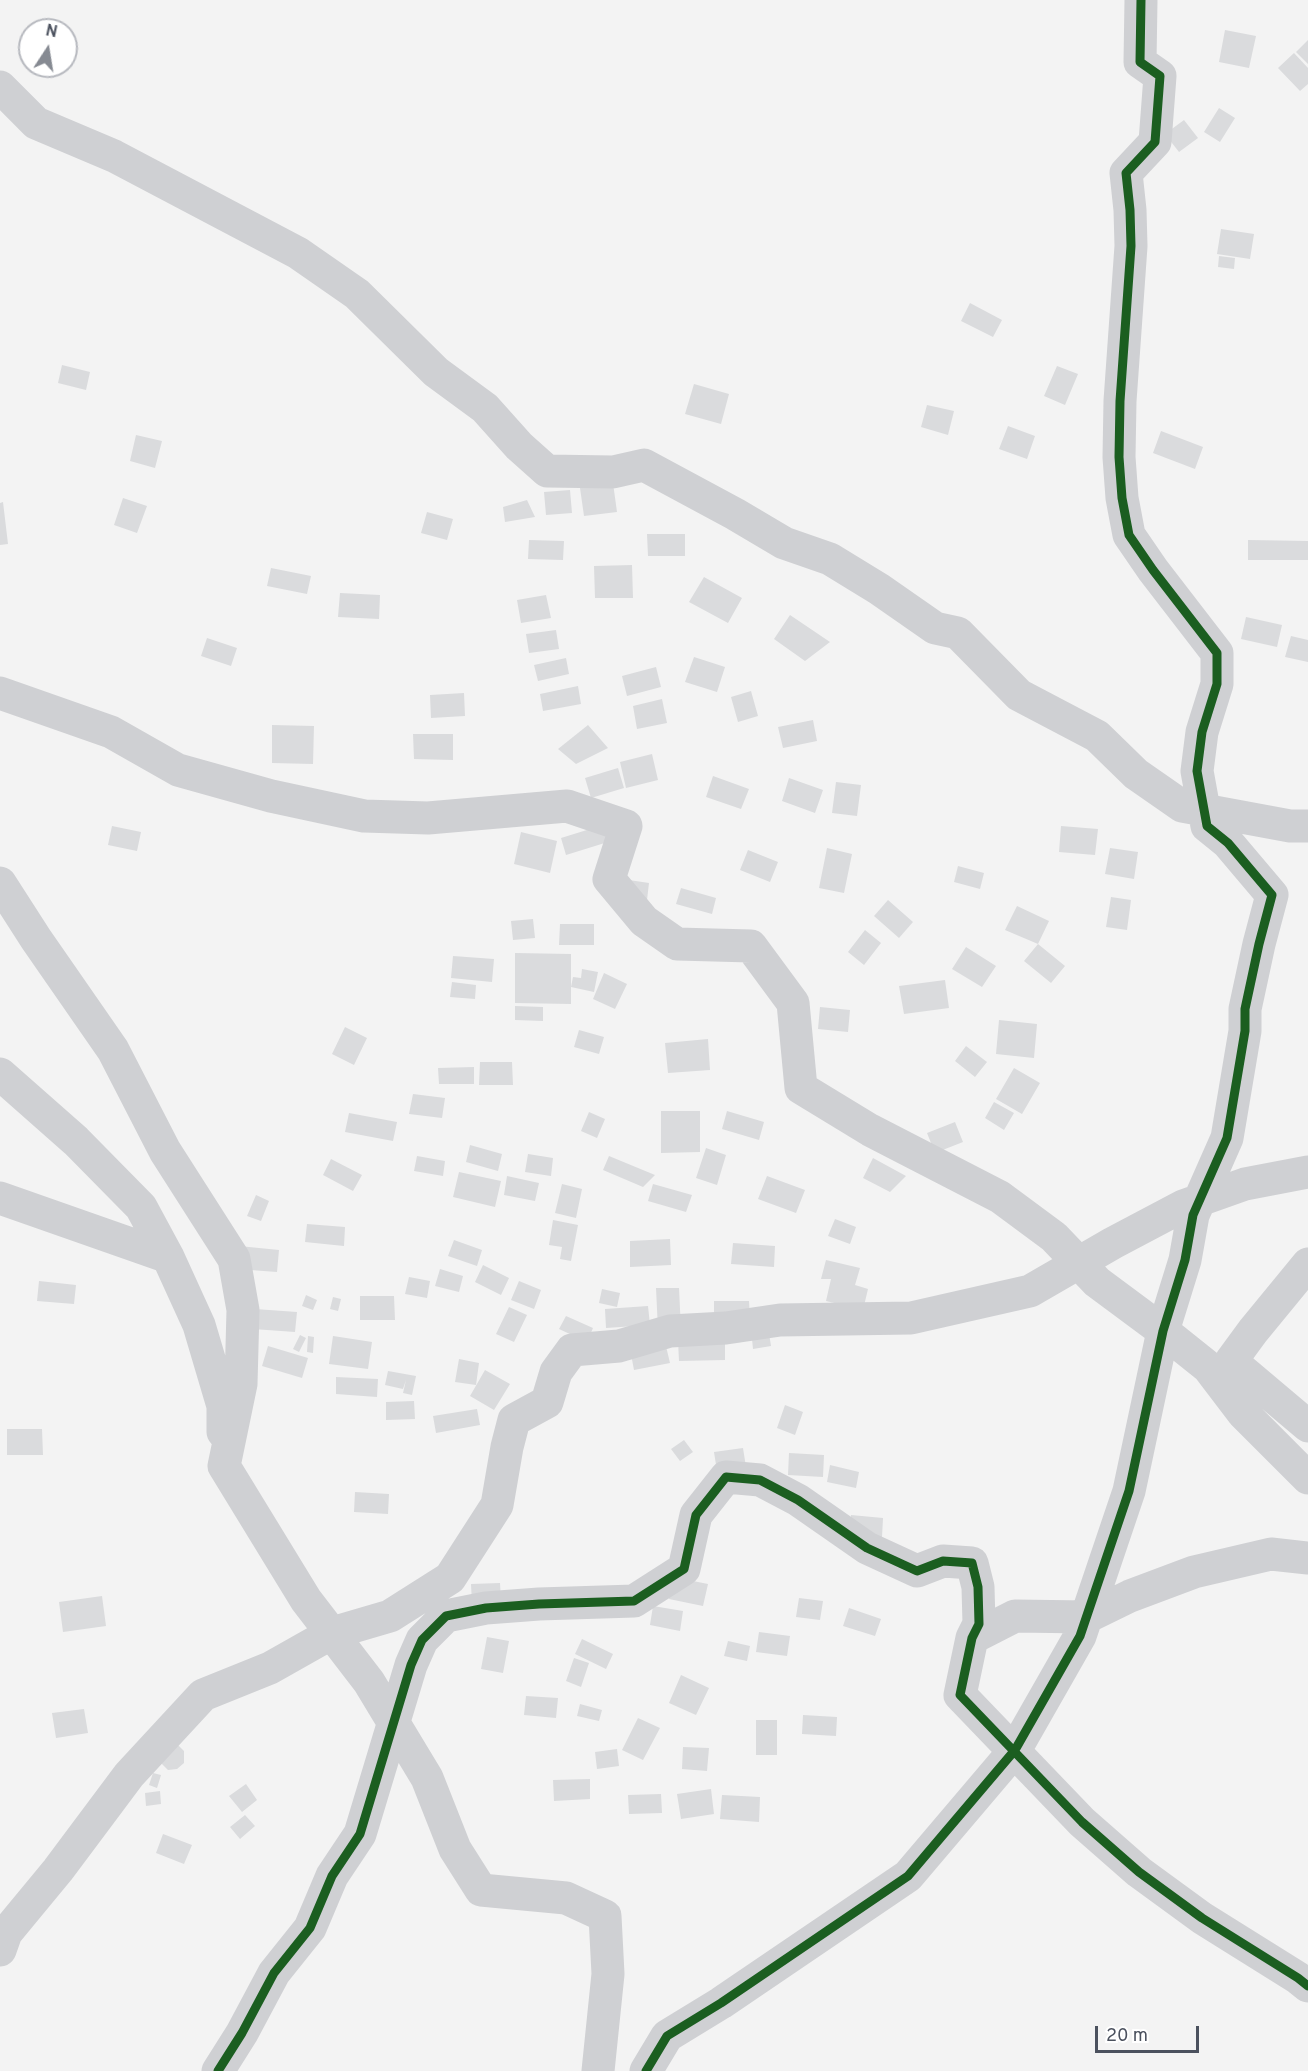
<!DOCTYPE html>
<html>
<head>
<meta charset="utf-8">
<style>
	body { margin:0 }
	#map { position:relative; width:1308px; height:2071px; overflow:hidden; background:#f3f3f3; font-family:Overpass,sans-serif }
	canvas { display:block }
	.north { position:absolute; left:18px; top:18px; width:60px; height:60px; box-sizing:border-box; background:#fff; border:2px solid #b7b9bf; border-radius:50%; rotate:12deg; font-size:16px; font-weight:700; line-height:24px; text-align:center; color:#4b515e }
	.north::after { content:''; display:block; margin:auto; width:21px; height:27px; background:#868a92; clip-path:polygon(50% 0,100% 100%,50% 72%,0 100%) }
	.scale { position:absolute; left:1095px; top:2026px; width:104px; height:27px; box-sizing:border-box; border:3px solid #4b515e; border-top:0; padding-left:8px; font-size:18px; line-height:21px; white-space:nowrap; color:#4b515e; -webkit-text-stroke:4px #fff; paint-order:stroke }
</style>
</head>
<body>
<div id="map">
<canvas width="1308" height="2071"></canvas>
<div class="north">N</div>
<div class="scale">20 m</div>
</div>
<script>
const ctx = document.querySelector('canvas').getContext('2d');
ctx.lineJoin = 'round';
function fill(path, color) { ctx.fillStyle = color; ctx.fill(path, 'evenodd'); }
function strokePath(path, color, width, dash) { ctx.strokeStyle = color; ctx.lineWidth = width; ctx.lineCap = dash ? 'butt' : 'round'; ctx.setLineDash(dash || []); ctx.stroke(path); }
const building = new Path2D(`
	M1225,30l31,6 -7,32 -30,-6z
	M1308,40v24l-12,-12z
	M1294,53l14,15v16l-8,7 -22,-23z
	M1219,108l16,10 -15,24 -16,-10z
	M1184,120l14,18 -19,14 -14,-18z
	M1221,229l33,5 -4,25 -33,-5z
	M1219,256l16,2 -1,11 -16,-2z
	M970,303l32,17 -9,17 -32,-16z
	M62,365l28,7 -4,18 -28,-7z
	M1057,366l21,8 -13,31 -21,-9z
	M694,384l35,10 -8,30 -36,-10z
	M927,405l27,6 -6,24 -27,-8z
	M1008,426l27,10 -8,23 -28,-10z
	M1161,431l42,16 -8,22 -42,-16z
	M136,435l26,6 -7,27 -25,-7z
	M613,483l4,29 -33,4 -4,-28z
	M570,490l2,23 -26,2 -2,-23z
	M123,498l24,8 -10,27 -23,-8z
	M527,500l8,17 -30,5 -2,-15z
	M3,502l5,42 -8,1v-42z
	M427,512l26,7 -6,21 -26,-7z
	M647,534h38v22h-37z
	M529,540l35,1 -1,19 -35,-1z
	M1248,540l60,1v19h-60z
	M632,565l1,33h-38l-1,-32z
	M271,568l40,8 -4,18 -40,-8z
	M704,577l38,21 -14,25 -39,-21z
	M340,593l40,2 -1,24 -41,-2z
	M546,595l5,23 -30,5 -4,-23z
	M790,615l40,27 -25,19 -31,-22z
	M1246,617l36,8 -5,22 -36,-8z
	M556,630l3,19 -30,4 -3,-19z
	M1291,636l17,4v22l-23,-5z
	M207,638l30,10 -6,18 -30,-10z
	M694,657l31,10 -8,25 -32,-10z
	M566,658l3,16 -31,7 -4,-16z
	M656,667l5,20 -34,9 -5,-20z
	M578,686l3,18 -38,7 -3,-17z
	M751,691l7,25 -20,6 -7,-25z
	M464,693l1,23 -34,2 -1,-23z
	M662,699l5,24 -30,6 -4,-23z
	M813,720l4,21 -34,7 -5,-21z
	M272,725l42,1 -1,38 -41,-1z
	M588,725l20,23 -32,16 -18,-15z
	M413,734h40v26l-39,-1z
	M652,754l6,26 -32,8 -6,-26z
	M618,768l6,20 -33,10 -6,-20z
	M713,776l36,13 -8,20 -35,-12z
	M789,778l34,12 -8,23 -33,-12z
	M836,782l25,3 -4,31 -25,-3z
	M603,825l5,17 -42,13 -5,-17z
	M112,826l29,6 -4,19 -29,-6z
	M1061,826l37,3 -3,26 -36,-3z
	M521,832l36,9 -7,32 -36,-9z
	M827,848l25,6 -8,39 -25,-5z
	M1110,848l28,4 -4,27 -29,-5z
	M748,850l30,12 -8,20 -30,-12z
	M958,866l26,7 -4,16 -26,-7z
	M629,880l20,3 -2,17z
	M681,888l35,10 -4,16 -36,-10z
	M1111,897l20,3 -4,30 -21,-3z
	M888,900l25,22 -14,16 -25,-22z
	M1017,906l32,15 -11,23 -33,-14z
	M533,919l2,19 -22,2 -2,-19z
	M560,924h34v21h-35z
	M865,930l16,13 -17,22 -16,-13z
	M1038,944l27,22 -14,17 -27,-22z
	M966,947l30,19 -14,21 -30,-18z
	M515,953l56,1v33l2,-10 8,1 1,-9 16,3 -4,20 -23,-5v17l-56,-1z
	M453,956l41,3 -2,23 -41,-4z
	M604,973l23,11 -12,25 -22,-10z
	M945,980l4,28 -45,6 -5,-28z
	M452,982l24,3 -1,14 -25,-2z
	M515,1006l28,1v14l-28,-1z
	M820,1007l30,3 -2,22 -30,-3z
	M999,1020l38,4 -3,34 -38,-4z
	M345,1027l22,11 -13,27 -22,-11z
	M579,1030l25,7 -5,17 -25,-7z
	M708,1039l2,31 -42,3 -3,-30z
	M966,1046l21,16 -12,15 -20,-16z
	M480,1062h32l1,23h-34z
	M474,1067v17h-35l-1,-16z
	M1014,1068l26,15 -18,31 -26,-15z
	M413,1094l32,4 -3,20 -33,-4z
	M994,1102l20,11 -10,17 -19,-12z
	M661,1111h39v41l-39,1z
	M727,1111l37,11 -5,18 -37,-11z
	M589,1112l16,7 -8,19 -16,-7z
	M349,1113l48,9 -4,19 -48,-9z
	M955,1122l8,20 -28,11 -8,-20z
	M470,1145l32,9 -4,17 -32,-9z
	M706,1148l20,7 -9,30 -21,-7z
	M528,1154l25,4 -2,18 -26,-4z
	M417,1156l28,5 -2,15 -29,-5z
	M609,1156l46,19 -12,12 -40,-17z
	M873,1158l33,18 -16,16 -27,-14z
	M331,1159l31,16 -9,16 -30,-16z
	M459,1172l42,9 -6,26 -42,-10z
	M507,1176l32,7 -4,18 -31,-6z
	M767,1176l38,14 -9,23 -38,-14z
	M562,1184l20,5 -6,29 -21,-5z
	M653,1184l39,11 -6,17 -38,-11z
	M256,1195l13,6 -8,20 -14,-5z
	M835,1219l21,8 -6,17 -22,-8z
	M553,1220l25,5 -7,36 -11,-2 2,-12 -13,-2z
	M307,1224l38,3 -1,19 -39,-4z
	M670,1239l1,26 -41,2v-26z
	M454,1240l28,10 -5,16 -29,-10z
	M733,1243l42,3 -1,21 -43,-3z
	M239,1246l40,4 -2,22 -40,-3z
	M826,1260l34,8 -5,17 13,4 -5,21 -37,-9 5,-22h-10z
	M483,1265l26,13 -8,17 -26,-13z
	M440,1269l23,7 -4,16 -24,-6z
	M409,1277l21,4 -3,17 -22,-4z
	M39,1281l37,4 -2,19 -37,-3z
	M519,1281l22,9 -7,19 -23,-9z
	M656,1288h23l2,42h-23z
	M602,1289l18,4 -3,14 -18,-4z
	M306,1295l11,5 -4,10 -11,-4z
	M360,1296h34l1,24h-35z
	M333,1297l8,2 -3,12 -8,-2z
	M714,1301h35l1,17 -36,2z
	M648,1306l2,19 -44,3 -1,-19z
	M509,1307l18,8 -13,27 -18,-8z
	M255,1309l42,3 -2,20 -42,-3z
	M566,1316l27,12 -6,14 -28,-13z
	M768,1327l3,19 -18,3 -2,-20z
	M300,1335l6,3 -7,14 -6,-3z
	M308,1336l6,1 -1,16 -6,-1z
	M333,1336l39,6 -4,27 -39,-5z
	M725,1339v21l-46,1 -1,-20z
	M665,1342l5,21 -36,7 -4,-21z
	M268,1346l40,12 -6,20 -40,-12z
	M459,1359l20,4 -3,22 -21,-3z
	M485,1370l25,14 -16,26 -24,-14z
	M388,1371l28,5 -4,19 -9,-2 3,-13 -3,9 -18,-4z
	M336,1377l42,2 -1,18 -41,-3z
	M414,1401l1,18 -29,1v-18z
	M785,1405l18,7 -8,23 -18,-7z
	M477,1409l3,16 -44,8 -3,-17z
	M7,1429h35l1,26h-36z
	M684,1440l9,12 -13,9 -9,-12z
	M743,1448l3,19 -29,4 -3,-19z
	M789,1453l35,2 -1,22 -35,-2z
	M830,1465l29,7 -3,16 -29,-6z
	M355,1492l34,2 -1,20 -34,-2z
	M851,1515l32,3 -1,19 -33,-3z
	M673,1577l35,7 -5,22 -34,-7z
	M500,1583l1,18 -29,2 -1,-19z
	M102,1596l4,30 -43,6 -4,-30z
	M799,1598l24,3 -3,19 -24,-3z
	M653,1606l30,5 -3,20 -30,-6z
	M849,1608l32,11 -6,17 -32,-10z
	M759,1632l31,4 -3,20 -31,-4z
	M487,1637l22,4 -6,32 -22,-4z
	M582,1639l31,15 -7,15 -31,-15z
	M728,1641l22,5 -3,15 -23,-5z
	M574,1658l15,5 -8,24 -15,-6z
	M681,1675l28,13 -13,27 -27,-12z
	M526,1696l32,2 -2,20 -32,-3z
	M580,1704l22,6 -3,11 -22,-5z
	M84,1709l4,24 -32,5 -4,-25z
	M803,1715l34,2 -1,19 -34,-2z
	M638,1718l22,10 -17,32 -21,-10z
	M756,1720h21v35h-21z
	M178,1745l6,6v12l-7,6 -9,1 -9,-9z
	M683,1747l26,1 -2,23 -25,-2z
	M617,1749l2,17 -22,3 -2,-17z
	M153,1773l8,2 -4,13 -8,-3z
	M590,1779v20l-36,2 -1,-21z
	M246,1784l11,16 -15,12 -13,-16z
	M711,1789l3,25 -33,5 -4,-25z
	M160,1791l1,13 -15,2 -1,-13z
	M661,1794l1,19 -33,1 -1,-19z
	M722,1795l38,2 -1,25 -39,-3z
	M245,1815l10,11 -15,13 -10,-12z
	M163,1834l29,11 -8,19 -28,-11z`);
const minor = new Path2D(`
	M0,87l36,36 78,33 184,97 59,41 79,78 49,36 34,38 28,25 66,1 31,-7 91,49 49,29 46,16 49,30 56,39 23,5 61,62 78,41 39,38 46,32 108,20h18
	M0,693l111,39 67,38 93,26 93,20 64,2 139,-12 59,20 -17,53 35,42 33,23 74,2 42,57 8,85 69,42 130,67 54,40 43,45 66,49 45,36 35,46 65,65
	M0,883l36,56 77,111 52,101 69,108 9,51 -2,74 -17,82 82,134 63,82 58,96 28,71 26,41 85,8 39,18 3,58 -10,97
	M0,1074l76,67 65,66 27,50 31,68 24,81v26
	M0,1198l168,59
	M1308,1264l-55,67 -22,30 77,65
	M972,1638l43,-22 72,1 43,-21 64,-24 77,-18 37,4
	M0,1950l6,-17 52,-63 71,-95 74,-80 67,-27 62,-35 58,-17 60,-38 47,-73 10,-58 7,-27 33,-18 9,-30 16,-22 47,-4 51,-15 56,-3 54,-8 131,-2 119,-27 83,-48 70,-37 62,-22 63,-12
	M218,2071l24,-38 32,-60 36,-45 22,-52 28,-42 51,-169 11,-25 24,-24 40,-8 53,-4 95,-3 50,-32 12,-54 30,-38 34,3 38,20 69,48 50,23 26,-10 29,2 6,24 1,37 -7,14 -12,57 122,127 57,50 63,46 96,60 10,8
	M646,2071l21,-35 54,-33 187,-127 107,-126 65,-114 49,-145 34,-160 22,-71 8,-45 34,-77 18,-107v-22l14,-65 13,-49 -44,-52 -21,-17 -10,-55 5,-39 15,-48v-31l-64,-83 -24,-35 -7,-37 -3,-41 1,-56 11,-155 -1,-36 -4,-37 29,-31 5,-66 -20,-14 1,-62`);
const cycleway = new Path2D(`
	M218,2071l24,-38 32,-60 36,-45 22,-52 28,-42 51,-169 11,-25 24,-24 40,-8 53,-4 95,-3 50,-32 12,-54 30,-38 34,3 38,20 69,48 50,23 26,-10 29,2 6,24 1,37 -7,14 -12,57 122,127 57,50 63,46 96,60 10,8
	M646,2071l21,-35 54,-33 187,-127 107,-126 65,-114 49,-145 34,-160 22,-71 8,-45 34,-77 18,-107v-22l14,-65 13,-49 -44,-52 -21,-17 -10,-55 5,-39 15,-48v-31l-64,-83 -24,-35 -7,-37 -3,-41 1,-56 11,-155 -1,-36 -4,-37 29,-31 5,-66 -20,-14 1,-62`);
fill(building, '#dadbdd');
strokePath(minor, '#cfd0d3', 33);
strokePath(cycleway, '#1b5e20', 9);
</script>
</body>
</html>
